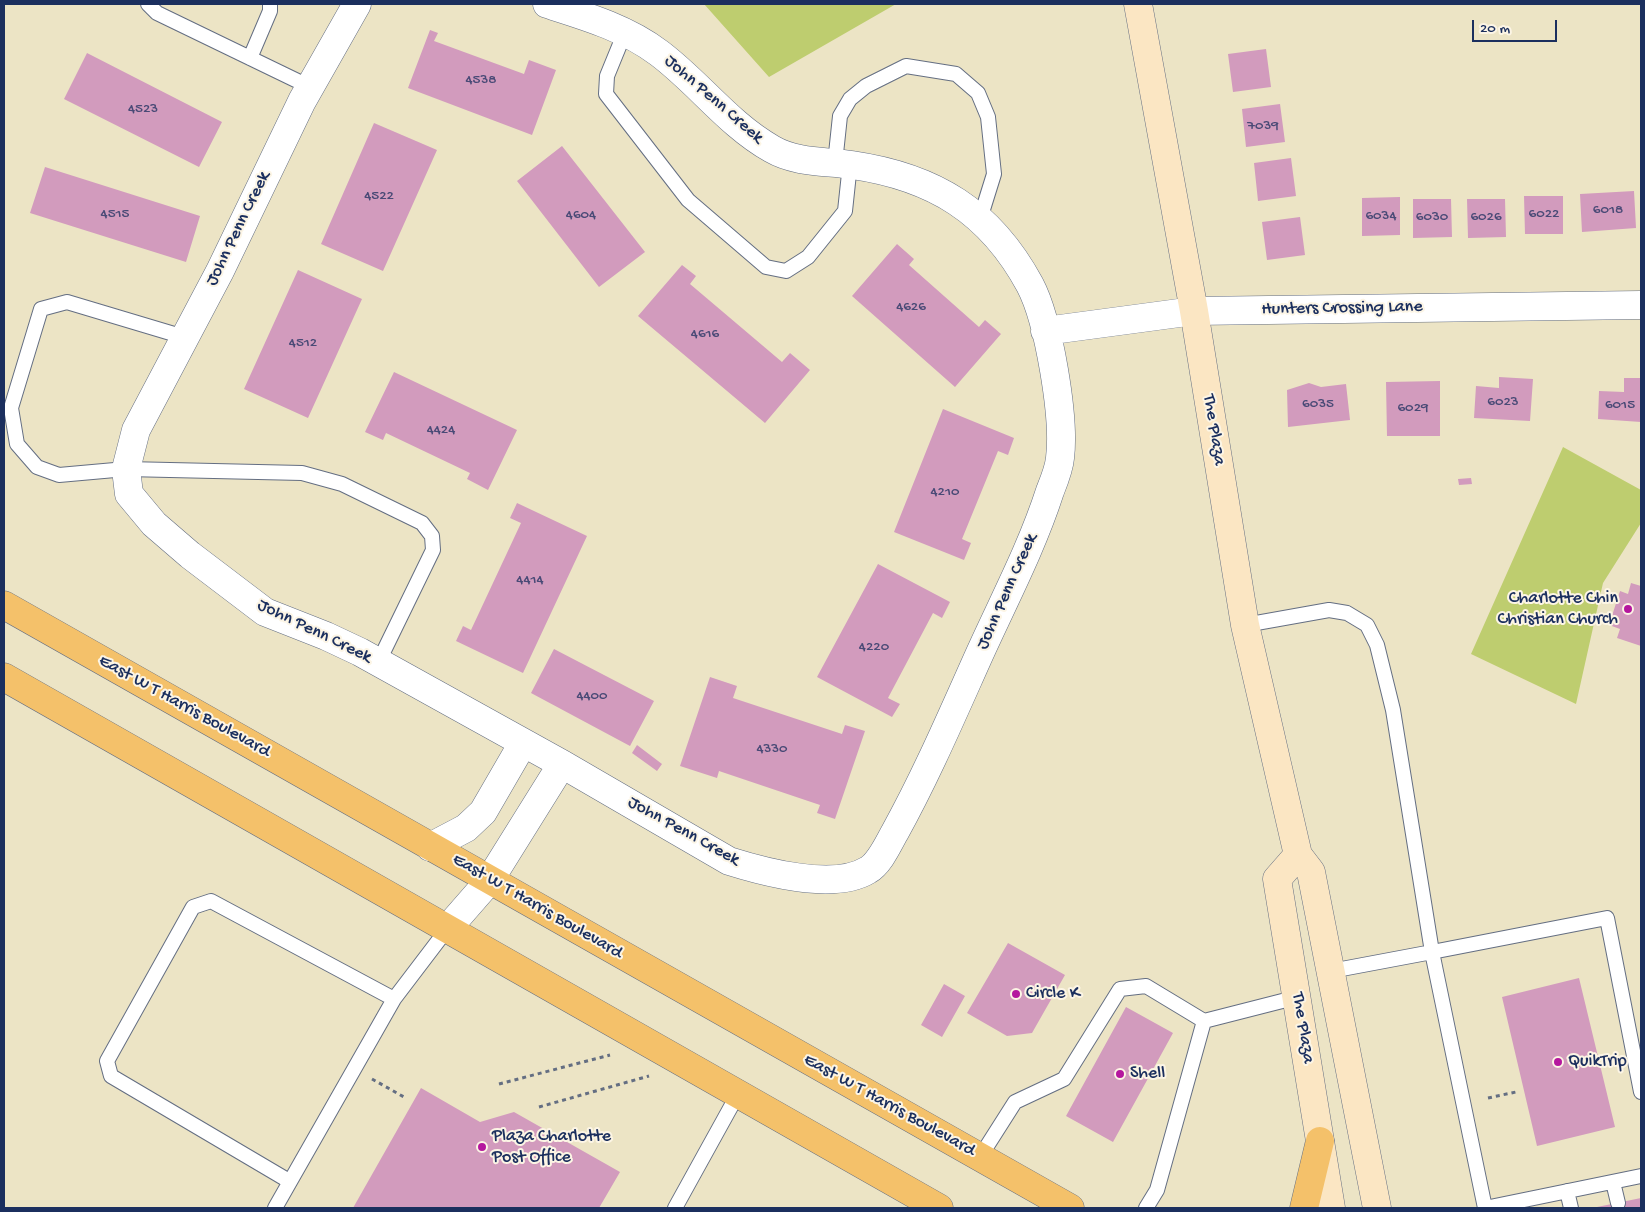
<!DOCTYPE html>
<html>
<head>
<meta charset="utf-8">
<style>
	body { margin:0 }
	#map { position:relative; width:1645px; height:1212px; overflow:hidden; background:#ece4c5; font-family:"Gochi Hand",sans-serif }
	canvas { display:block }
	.frame { position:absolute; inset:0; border:5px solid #1b2f5e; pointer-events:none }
	.scale { position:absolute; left:1472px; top:20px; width:85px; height:22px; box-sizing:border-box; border:2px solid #1b2f5e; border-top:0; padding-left:6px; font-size:15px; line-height:18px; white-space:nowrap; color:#1b2f5e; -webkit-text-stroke:4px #fcf5e5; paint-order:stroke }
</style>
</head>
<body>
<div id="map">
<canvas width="1645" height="1212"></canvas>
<div class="frame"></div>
<div class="scale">20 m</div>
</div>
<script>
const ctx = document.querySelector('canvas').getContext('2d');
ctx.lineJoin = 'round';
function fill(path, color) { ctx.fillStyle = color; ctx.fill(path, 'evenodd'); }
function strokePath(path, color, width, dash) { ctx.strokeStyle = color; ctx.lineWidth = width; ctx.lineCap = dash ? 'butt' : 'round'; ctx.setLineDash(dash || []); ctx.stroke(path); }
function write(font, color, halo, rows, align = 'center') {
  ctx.font = font + ' "Gochi Hand",sans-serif'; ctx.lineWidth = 4; ctx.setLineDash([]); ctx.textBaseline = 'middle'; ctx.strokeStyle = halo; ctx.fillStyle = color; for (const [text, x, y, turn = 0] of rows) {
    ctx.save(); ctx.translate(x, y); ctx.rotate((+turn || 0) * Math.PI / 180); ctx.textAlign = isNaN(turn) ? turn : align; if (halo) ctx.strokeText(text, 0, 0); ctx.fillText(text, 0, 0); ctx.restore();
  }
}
const green = new Path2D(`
	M704,4h192l-127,73z
	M1563,447l78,43v33l-38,60 -27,121 -105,-50z`);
const building = new Path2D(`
	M430,30l8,3 -4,8 90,33 5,-14 27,10 -24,65 -124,-47z
	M1266,49l5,38 -38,5 -5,-38z
	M87,53l135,69 -23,45 -135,-68z
	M1280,104l5,38 -39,5 -4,-38z
	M374,123l63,27 -54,121 -62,-27z
	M562,146l83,106 -46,35 -82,-106z
	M1291,158l5,38 -38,5 -4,-38z
	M45,167l155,49 -14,46 -156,-49z
	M1634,191l2,37 -54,4 -2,-38z
	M1524,196h39v38h-38z
	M1400,197v38l-38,1v-38z
	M1413,199h38l1,38 -39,1z
	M1467,199h38l1,38 -38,1z
	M1300,217l5,38 -38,5 -5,-38z
	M897,244l17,15 -5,6 70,62 6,-7 16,14 -46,53 -103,-91z
	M682,265l14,11 -6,8 92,78 8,-9 20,17 -45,53 -127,-107z
	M298,270l64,29 -54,119 -64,-29z
	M394,372l123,58 -29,60 -21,-11 3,-6 -84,-40 -3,7 -18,-8z
	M1499,377l34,2 -3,42 -56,-3 2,-32 23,2z
	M1624,378h17v44l-43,-3 1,-28 25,1z
	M1440,381v55h-53l-1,-54z
	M1309,383l12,4 25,-3 4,36 -62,7 -1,-37z
	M943,409l71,29 -6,17 -10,-4 -36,88 9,4 -7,17 -70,-28z
	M1471,478l1,6 -13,1 -1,-6z
	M517,503l70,33 -64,137 -67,-32 7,-15 8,4 50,-107 -11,-5z
	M878,564l72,38 -8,16 -9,-5 -45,85 12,6 -8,13 -75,-40z
	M1631,583l10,3v60l-24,-8 3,-9 -11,-4 11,-34 8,3z
	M554,649l100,52 -24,45 -99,-53z
	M710,677l27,9 -4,12 109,36 3,-9 20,6 -30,88 -18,-6 3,-8 -101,-34 -2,7 -37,-12z
	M637,745l25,19 -5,7 -25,-18z
	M1008,943l57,32 -33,58 -25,3 -40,-23z
	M1579,978l36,149 -78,19 -35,-149z
	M944,984l21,12 -23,41 -21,-12z
	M1126,1007l47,26 -60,109 -47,-26z
	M421,1088l59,34 34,-10 106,60 -21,36h-246z
	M1641,1198v10h-44v-1z`);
const path = new Path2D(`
	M372,1079l32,18
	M499,1084l111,-29
	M1488,1098l28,-6
	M539,1107l110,-31`);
const lane = new Path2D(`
	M148,4l9,9 153,74
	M625,32l-18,44 -1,18 82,106 78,67 20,4 22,-14 37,-46 5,-47
	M250,58l20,-47v-7
	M835,163l5,-47 10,-17 16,-13 40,-20 50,8 22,19 10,24 6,57 -14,45
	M184,337l-117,-35 -26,7 -30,99 6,36 20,23 22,8 67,-6 176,4 40,11 80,39 10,13 1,14 -55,113
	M1245,625l84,-15 18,3 20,12 10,20 16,65 39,242 -101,19
	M980,1157l35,-55 49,-23 56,-90 26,-3 58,35
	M289,1181l-178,-105 -4,-15 86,-154 18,-6 183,98
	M1613,1182l5,21
	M1567,1191l4,17
	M275,1208l119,-209 54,-71
	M675,1208l63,-114
	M1146,1208l11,-18 47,-169 94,-24
	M1485,1208l-53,-256 175,-34 34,174
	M1485,1208l156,-32`);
const street = new Path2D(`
	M357,4l-55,97 -82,170 -84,159 -10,39 3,25 25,30 36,31 75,57 61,24 34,16 202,112 167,97c35,11 105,30 139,9 12,-7 20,-26 27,-38 32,-58 58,-119 85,-179 24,-53 52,-106 70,-162 4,-10 9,-22 10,-33 5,-40 -11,-137 -30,-173 -40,-74 -96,-108 -178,-120 -26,-4 -56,-2 -80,-16 -44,-25 -73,-66 -113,-96 -33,-25 -74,-37 -112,-49
	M1045,331l149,-20 447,-6
	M430,847l36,-19 17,-16 40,-69
	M448,928l41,-47 73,-117`);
const secondary = new Path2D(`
	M1138,4l56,307 51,314 53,230 13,17 66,336
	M1298,855l-21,24 54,329`);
const primary = new Path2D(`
	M4,605l1066,603
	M4,677l935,531
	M1304,1208l16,-67`);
const markers = [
	[1628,609,5,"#b5179e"],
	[1016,994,5,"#b5179e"],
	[1558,1062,5,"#b5179e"],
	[1120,1074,5,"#b5179e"],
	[482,1147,5,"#b5179e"]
];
const numberNames = [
	["4538",481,81],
	["4523",143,110],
	["7039",1263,127],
	["4522",379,197],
	["6018",1608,211],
	["4515",115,215],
	["6022",1544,215],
	["4604",581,216],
	["6034",1381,217],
	["6030",1432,218],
	["6026",1486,218],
	["4626",911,308],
	["4616",705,335],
	["4512",303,344],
	["6023",1503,403],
	["6035",1318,405],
	["6015",1620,406],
	["6029",1413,409],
	["4424",441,431],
	["4210",945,493],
	["4414",530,581],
	["4220",874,648],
	["4400",592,697],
	["4330",772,750]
];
const streetNames = [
	["John Penn Creek",713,100,41],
	["John Penn Creek",239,229,-64],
	["Hunters Crossing Lane",1342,309,-1],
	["The Plaza",1213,430,81],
	["John Penn Creek",1008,592,-66],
	["John Penn Creek",314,632,26],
	["East W T Harris Boulevard",184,707,29],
	["John Penn Creek",683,832,29],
	["East W T Harris Boulevard",537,907,30],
	["The Plaza",1302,1028,81],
	["East W T Harris Boulevard",889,1106,29]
];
const poiNames = [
	["Charlotte Chin",1618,599,"right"],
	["Christian Church",1618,620,"right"],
	["Circle K",1026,994],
	["QuikTrip",1568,1062],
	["Shell",1130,1074],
	["Plaza Charlotte",492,1137],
	["Post Office",492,1158]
];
fill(green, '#becd6f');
fill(building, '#d29bbd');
strokePath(lane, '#646e82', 16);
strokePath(street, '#646e82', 29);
strokePath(secondary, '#646e82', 29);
strokePath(primary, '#646e82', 29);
strokePath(path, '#646e82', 3, [4, 4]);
strokePath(lane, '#fff', 14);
strokePath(street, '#fff', 28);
strokePath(secondary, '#fbe6c3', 28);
strokePath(primary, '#f4c16a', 28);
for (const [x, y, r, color] of markers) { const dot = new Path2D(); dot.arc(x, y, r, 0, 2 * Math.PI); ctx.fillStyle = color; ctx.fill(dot); strokePath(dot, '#fcf5e5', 2); }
write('15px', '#494a76', null, numberNames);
write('18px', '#1b2f5e', '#fcf5e5', streetNames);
write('18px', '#1b2f5e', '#fcf5e5', poiNames, 'left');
</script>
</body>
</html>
